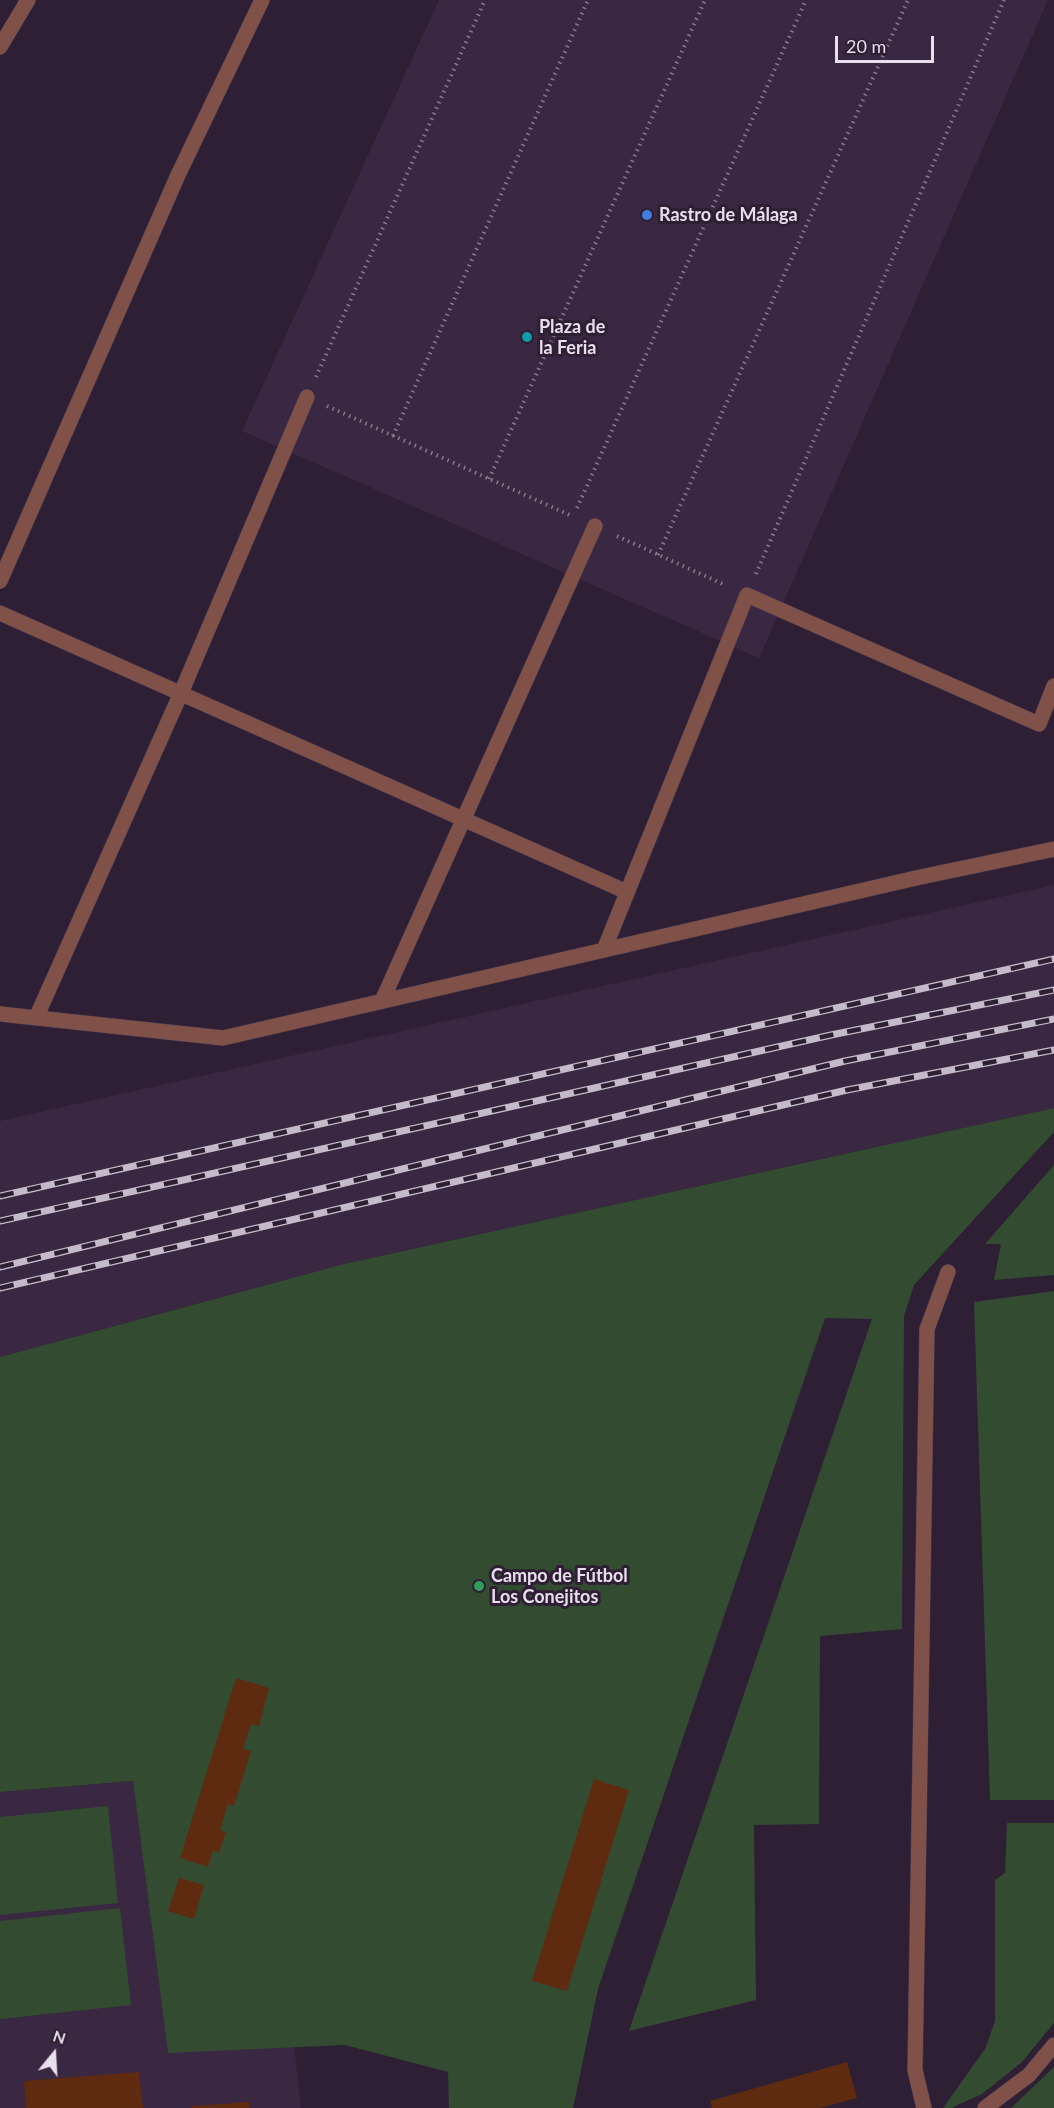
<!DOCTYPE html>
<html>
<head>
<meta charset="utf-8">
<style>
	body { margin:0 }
	#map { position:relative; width:1054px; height:2108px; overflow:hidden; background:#2e1f34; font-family:Lato,sans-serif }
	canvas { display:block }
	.north { position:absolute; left:24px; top:2024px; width:60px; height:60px; -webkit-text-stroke:4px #2e1f34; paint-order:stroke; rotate:18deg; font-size:16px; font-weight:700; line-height:24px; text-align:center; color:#e8deec }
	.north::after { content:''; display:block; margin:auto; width:21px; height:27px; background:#e8deec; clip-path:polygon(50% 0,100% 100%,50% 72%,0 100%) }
	.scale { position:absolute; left:835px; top:36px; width:99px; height:27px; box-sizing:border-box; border:3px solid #e8deec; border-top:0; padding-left:8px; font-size:18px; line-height:21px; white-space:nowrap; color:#e8deec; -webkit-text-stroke:4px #2e1f34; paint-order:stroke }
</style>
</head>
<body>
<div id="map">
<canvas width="1054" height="2108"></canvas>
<div class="north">N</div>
<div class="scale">20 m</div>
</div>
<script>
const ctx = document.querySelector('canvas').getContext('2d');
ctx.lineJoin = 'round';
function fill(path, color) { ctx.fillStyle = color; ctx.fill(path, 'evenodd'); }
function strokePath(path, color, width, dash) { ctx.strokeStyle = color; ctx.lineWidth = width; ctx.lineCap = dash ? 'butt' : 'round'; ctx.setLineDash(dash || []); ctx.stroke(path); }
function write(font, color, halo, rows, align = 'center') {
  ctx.font = font + ' Lato,sans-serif'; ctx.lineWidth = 6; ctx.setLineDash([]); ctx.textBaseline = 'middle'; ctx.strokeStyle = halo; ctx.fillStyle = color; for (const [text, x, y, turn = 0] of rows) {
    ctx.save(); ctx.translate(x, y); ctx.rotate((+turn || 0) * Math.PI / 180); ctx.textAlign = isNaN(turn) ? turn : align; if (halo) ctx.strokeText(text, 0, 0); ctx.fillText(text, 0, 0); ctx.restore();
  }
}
const built = new Path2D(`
	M439,0h609l-289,658 -517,-227z
	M1054,885v223l-710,156 -344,93v-236z
	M133,1781l35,271 126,-6 7,62h-301v-316z`);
const green = new Path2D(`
	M1054,1108v24l-140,153 -10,31 -2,313 -82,7 -1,188 -65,1 2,175 -127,31 243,-712 -47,-1 -227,671 -25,119h-124l-1,-36 -103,-27 -177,8 -35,-272 -133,11v-435l344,-93z
	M1054,1165v110l-60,5 7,-36h-16z
	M1054,1291v509h-64l-16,-498z
	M108,1806l10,97 -118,12v-98z
	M1007,1823h47v200l-32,39 -40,32 -31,14h-8l42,-59 10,-28v-141l10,-7z
	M120,1908l11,97 -131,14v-98z
	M1054,2067v41h-43z`);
const building = new Path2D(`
	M236,1678l33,10 -10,38 -8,-2 -8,25 8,2 -17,55 -6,-2 -8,26 6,2 -7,21 -6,-3 -5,17 -28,-9z
	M594,1779l35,11 -62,201 -35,-10z
	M179,1878l25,7 -10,34 -26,-8z
	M847,2062l10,36 -37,10h-108l-2,-7z
	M139,2072l4,36h-117l-2,-27z
	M249,2102v6h-57v-2z`);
const path = new Path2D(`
	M316,377l169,-377
	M327,406l245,110
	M393,436l195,-436
	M489,479l216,-479
	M577,508l229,-508
	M617,536l108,49
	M658,555l250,-555
	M756,574l248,-574`);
const lane = new Path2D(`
	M0,47l28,-47
	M0,581l178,-406 84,-175
	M0,613l627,279
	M604,950l143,-355 292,129 15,-38
	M382,1001l213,-475
	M0,1014l223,24 693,-160 138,-29
	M36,1018l145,-325 126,-296
	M924,2108l-9,-38 12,-741 21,-57
	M985,2108l44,-33 25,-30`);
const rail = new Path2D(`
	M0,1196l1054,-237
	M0,1221l831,-186 223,-45
	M0,1267l845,-206 209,-42
	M0,1288l847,-198 207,-40`);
const markers = [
	[647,215,6,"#3f7fe0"],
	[527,337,6,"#0f9aa8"],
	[479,1586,6,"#2e9e5b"]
];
const poiNames = [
	["Rastro de Málaga",659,215],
	["Plaza de",539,327],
	["la Feria",539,348],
	["Campo de Fútbol",491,1576],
	["Los Conejitos",491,1597]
];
fill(built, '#3a2741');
fill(green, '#324b31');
fill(building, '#5e2b10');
strokePath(lane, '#483a4e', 16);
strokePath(path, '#877a8c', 4, [1.5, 4.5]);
strokePath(lane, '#805149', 15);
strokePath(rail, '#c5bac9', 7);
strokePath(rail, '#2e1f34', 4.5, [14]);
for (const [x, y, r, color] of markers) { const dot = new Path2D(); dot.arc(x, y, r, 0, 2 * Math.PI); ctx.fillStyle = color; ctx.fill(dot); strokePath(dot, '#2e1f34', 2); }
write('bold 18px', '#e8deec', '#2e1f34', poiNames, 'left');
</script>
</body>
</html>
